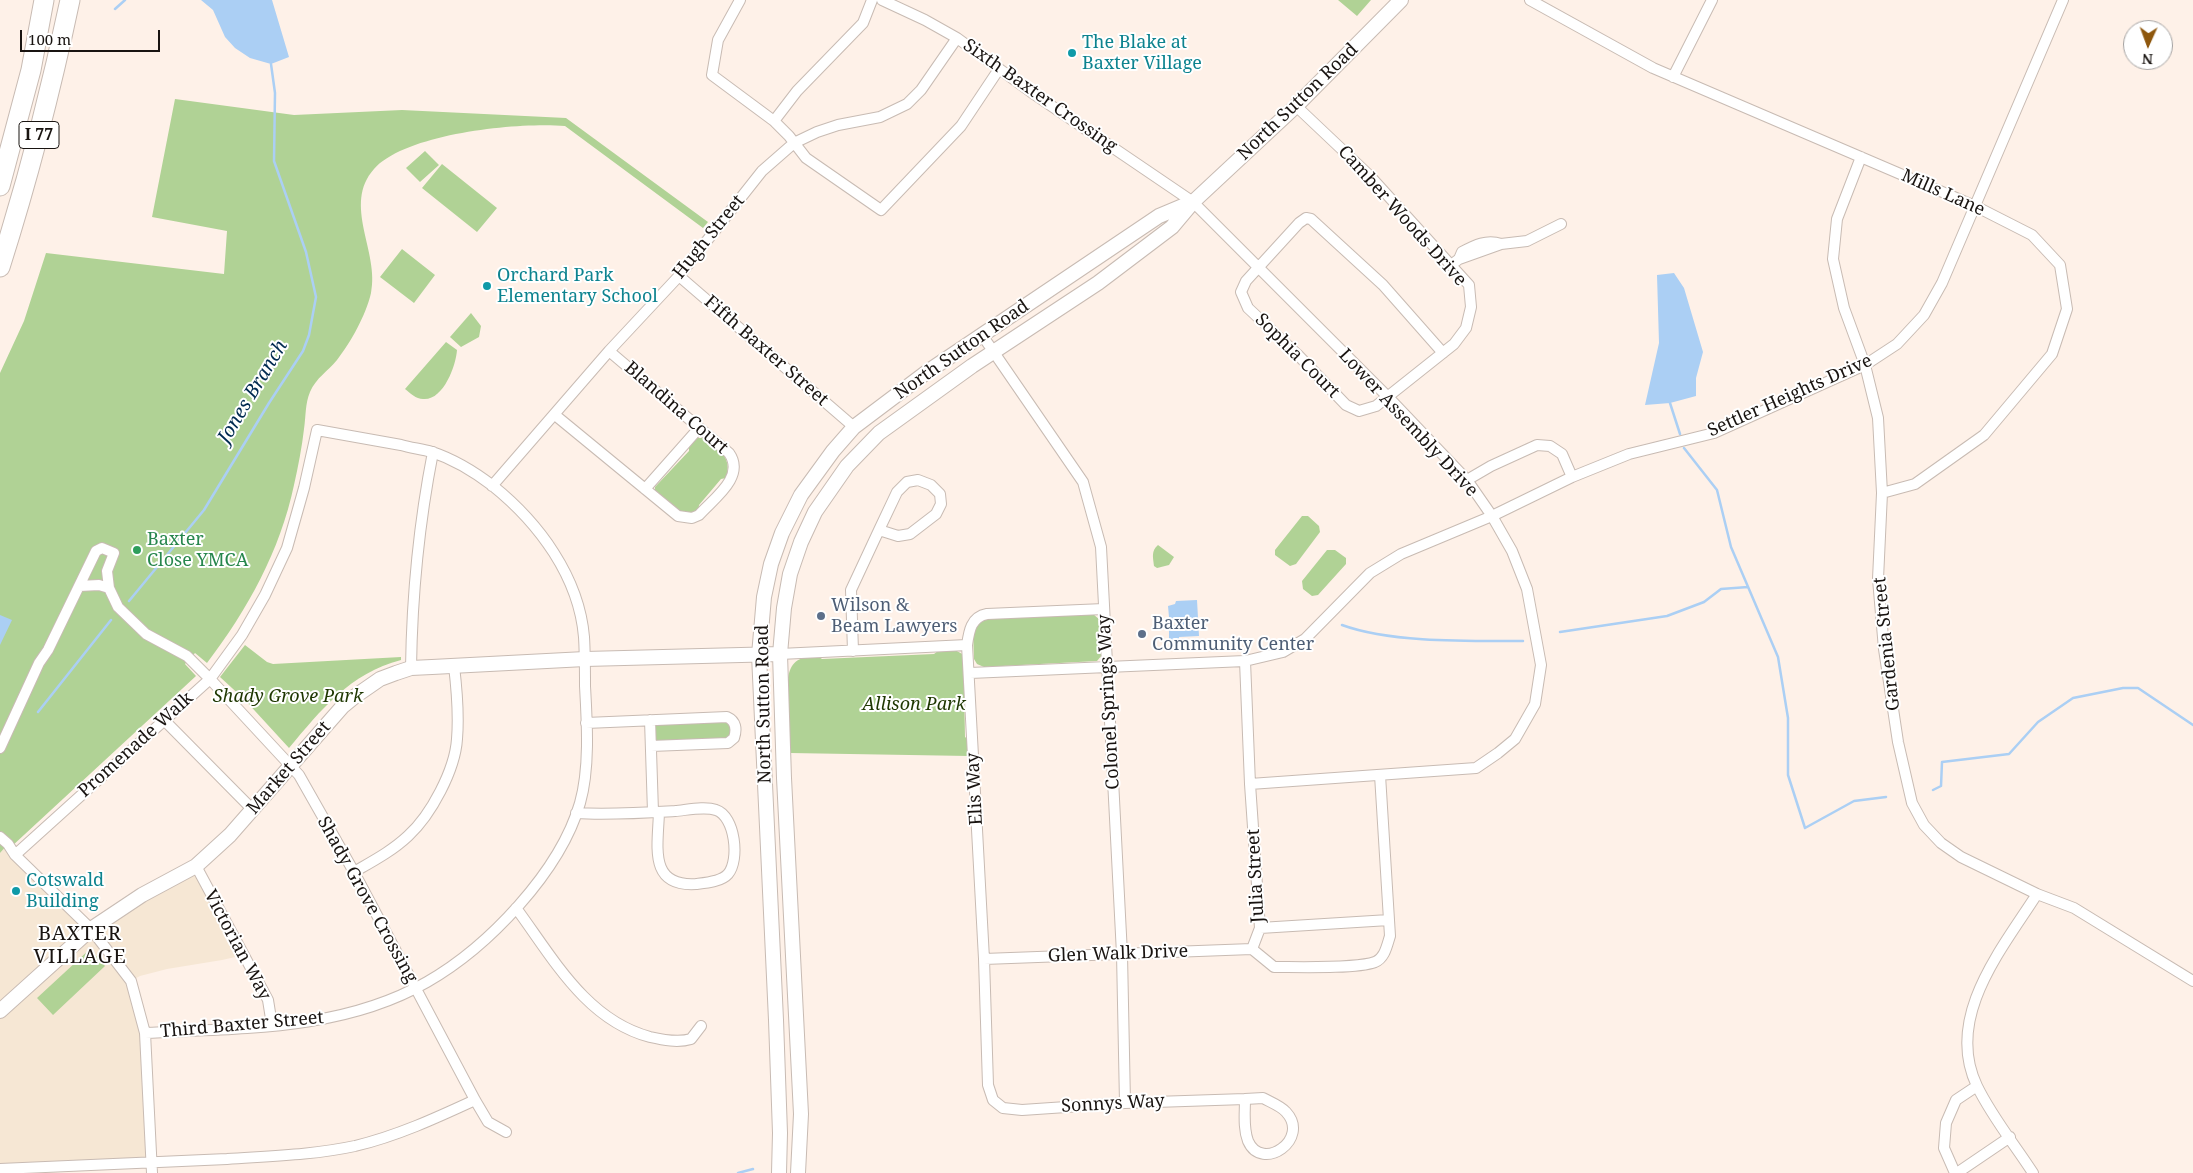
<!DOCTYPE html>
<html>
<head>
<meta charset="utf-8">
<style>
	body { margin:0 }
	#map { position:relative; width:2193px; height:1173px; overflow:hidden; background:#fef1e8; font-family:"Noto Serif",serif }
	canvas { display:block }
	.north { position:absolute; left:2123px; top:20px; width:50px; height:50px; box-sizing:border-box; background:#fff; border:1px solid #a3a1a0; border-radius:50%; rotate:182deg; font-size:14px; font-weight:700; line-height:20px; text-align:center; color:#191411 }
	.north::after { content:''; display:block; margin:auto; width:18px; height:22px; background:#8e570d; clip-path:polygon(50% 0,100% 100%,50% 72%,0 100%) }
	.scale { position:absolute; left:20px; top:30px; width:140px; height:22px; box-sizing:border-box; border:2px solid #191411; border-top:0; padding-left:6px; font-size:15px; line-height:18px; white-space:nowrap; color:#191411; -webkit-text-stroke:4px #fff; paint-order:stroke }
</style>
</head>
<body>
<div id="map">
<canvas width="2193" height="1173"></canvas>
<div class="north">N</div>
<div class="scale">100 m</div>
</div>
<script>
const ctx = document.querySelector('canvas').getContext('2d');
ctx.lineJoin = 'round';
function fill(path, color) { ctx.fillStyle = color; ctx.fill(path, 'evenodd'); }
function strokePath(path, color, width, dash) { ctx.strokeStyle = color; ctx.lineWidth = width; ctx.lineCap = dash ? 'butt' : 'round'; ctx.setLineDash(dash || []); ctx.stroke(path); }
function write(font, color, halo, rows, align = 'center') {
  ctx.font = font + ' "Noto Serif",serif'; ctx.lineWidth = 4; ctx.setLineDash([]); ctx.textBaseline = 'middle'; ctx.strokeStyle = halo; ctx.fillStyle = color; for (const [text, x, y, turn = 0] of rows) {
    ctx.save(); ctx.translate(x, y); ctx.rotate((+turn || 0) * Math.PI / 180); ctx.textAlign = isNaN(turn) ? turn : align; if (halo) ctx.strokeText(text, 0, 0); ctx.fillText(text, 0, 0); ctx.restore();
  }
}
const commercial = new Path2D(`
	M8,844l83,85 105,-63 48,89 -22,5 -55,9 -27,7 -9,5 14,52 7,130 -152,6v-316z`);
const green = new Path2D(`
	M1338,0h33l-14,16z
	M175,99l119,16 108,-5 164,8 142,104 -5,6 -138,-102c-46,-4 -159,7 -191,43 -32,36 6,83 -3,124 -5,22 -20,49 -34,67 -9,11 -21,18 -27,32 -5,12 -4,24 -6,37 -2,18 -6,38 -10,56 -14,66 -46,124 -87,178l-12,-10 -10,11 11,12 -185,171 -3,-3 -8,9v-480l24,-52 22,-68 178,21 3,-43 -75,-14z
	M425,151l14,14 -19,17 -14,-14z
	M442,164l55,44 -20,24 -55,-44z
	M402,249l33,26 -21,28 -34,-26z
	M471,313l10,13 -2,11 -18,10 -11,-10z
	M446,342l11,8c-1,16 -14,51 -34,49 -7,0 -13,-6 -18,-10z
	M697,438h6c15,12 30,18 23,40l-5,1 -22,26c0,9 -10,8 -16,9l-28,-23v-4l34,-36v-5z
	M1302,516h6l11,10 1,6 -24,32 -6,2 -15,-11v-5z
	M1158,545l16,12 -5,8 -12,3 -3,-2c-1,-9 -3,-15 4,-21z
	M1327,550h8l11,8v6l-28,31 -6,1 -9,-7 -1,-8z
	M1093,614l7,6 2,35 -5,6 -113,6 -7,-3 -3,-5 -1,-27 2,-6 9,-7z
	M245,645l22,17 6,2 128,-7v3c-51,13 -80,50 -112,88l-45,-49 -24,-22z
	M955,650l9,5 2,32 -2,1 1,49 4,3v16l-179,-3 -2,-73c1,-14 8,-23 23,-23 5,0 7,-1 11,2l112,-5 4,-3z
	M725,720l6,4 -1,15 -75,4v-19z
	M90,949l15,17 -52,49 -16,-17z`);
const water = new Path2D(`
	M201,0h71l17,57 -18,7 -21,-6 -15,-10 -10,-11 -12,-27z
	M1674,273l10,15 19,64 -7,26v18l-26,7 -25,2 14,-62 -2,-68z
	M1197,600l2,36 -20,1v3l-8,1 -2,-2v-12l7,-2v-5l-7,-3 -1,-11 7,-2 1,-3z
	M0,615l12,5 -12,25z`);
const stream = new Path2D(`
	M115,9l10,-9
	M1670,403l10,31
	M1684,448l33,42 14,57 47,110 10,61v57l17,53 49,-27 32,-4
	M129,601l75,-91 65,-107 34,-52 6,-16 7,-38 -10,-45 -32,-91 1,-68 -4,-29
	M1342,625c49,18 128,16 181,16
	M1560,632l107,-16 37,-14 17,-13 27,-2
	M38,712l73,-92
	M1933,790l8,-4 1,-24 67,-8 29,-32 35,-24 50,-10h15l55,37
	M738,1173l15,-4`);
const street = new Path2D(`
	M740,0l-22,40 -6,35 62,46 15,15 17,22 75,52 80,-84 38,-57
	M882,0l43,20 32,18 74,54 162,110 195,195 79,83 25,36 20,35 15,38 14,76 -6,39 -20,35 -17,14 -22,15 -226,16
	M1530,0l123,68 322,138 57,29 28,30 7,44 -15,45 -68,81 -69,49 -33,9
	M1673,77l39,-77
	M1296,106l74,70 99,109 2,22 -5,21 -12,16 -78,62 -17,5 -13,-6 -49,-51 -49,-46 -7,-16 5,-11 53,-58 7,-5 5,1 72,66 60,68
	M774,121l23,-30 66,-68 9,-23
	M1861,157l-24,62 -4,40 11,49 21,57 13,53 4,75 -4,86 6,70 14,93 14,61 12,22 17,18 20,14 76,37 37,14 119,73
	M1501,244l26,-3 34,-17
	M1451,265l8,-6 42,-15c-14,-5 -26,1 -39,8l-3,7
	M679,276l175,151
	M982,335l101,147 18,65 21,407 3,149
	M555,415l123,101 14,2 7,-3c14,-16 47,-38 30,-62l-120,-102
	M1467,480l24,-14 46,-21 13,1 12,8 10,23
	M492,486l117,-135 70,-75 83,-105 32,-28 23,-11 21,-7 42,-8 27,-13 14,-14 36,-52
	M645,489l54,-61
	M79,586l20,-1 10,3
	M1104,609l-117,5c-16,3 -18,17 -20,31l17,314 4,126 5,15 10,8 19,2 103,-7 120,-4
	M853,651l-2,-61 28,-60 18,-38 10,-10 11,-2 13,5 9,9 1,10 -5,10 -26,20 -12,2 -19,-6
	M780,654l187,-9
	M1245,661l5,123 10,144 -8,21
	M411,668c1,-72 8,-145 22,-216
	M970,673l275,-12 38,-9 22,-13 65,-66 31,-19 91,-38 80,-39 57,-23 85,-21 151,-68 32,-21 27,-29 18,-32 121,-283
	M164,720l88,89
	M650,720l3,92
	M586,723l141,-6c9,4 10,12 7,21l-6,5 -77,3
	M0,748l39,-85 9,-13 48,-99 6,-3 12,5 -7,18 2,17 9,19 28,27 41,22 23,23 89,96 55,97 121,228 13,22 18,10
	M576,813c33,2 65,0 99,-2 12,-1 30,-5 41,-1 19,6 24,50 12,64 -7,8 -23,9 -32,10 -48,3 -38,-38 -37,-72
	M0,837l8,7 7,11 76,74 40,52 14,52 7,140
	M15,855l195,-176 32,-44 23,-40 22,-47 17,-60 13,-58c28,5 56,10 84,15 10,3 21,4 31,7 21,7 44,21 61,34 46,37 86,91 91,151 1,16 1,33 1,49 2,36 5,82 -5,117 -20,69 -92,144 -153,179 -85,49 -187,46 -282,51
	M196,866l72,134 4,25
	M354,872c19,-11 38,-21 54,-36 23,-21 47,-66 49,-97 2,-24 0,-48 -3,-73
	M516,908c37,50 70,112 134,129 13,3 28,6 41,2l10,-13
	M1260,928l129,-8
	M1252,949l22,18c23,0 82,2 101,-5 10,-4 12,-17 15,-26l-10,-161
	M984,959l268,-10
	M1263,1098c7,4 18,8 23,14 25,27 -24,61 -38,29 -5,-13 -3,-28 -3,-42z
	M0,1169c76,-4 151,-6 227,-10 43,-3 86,-4 128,-13 42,-10 81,-28 120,-46
	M1955,1173l-11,-25 2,-25 10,-23 21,-14
	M1957,1173l53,-36
	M2033,1173c-18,-28 -41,-56 -56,-87 -33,-69 25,-137 60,-192`);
const secondary = new Path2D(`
	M0,1011l91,-82 51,-34 54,-29 34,-31 113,-129 11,-9 26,-18 16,-6 15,-5 21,-1 153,-8 195,-5
	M779,1173l1,-40 -4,-113 -17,-365 5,-58 7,-33 11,-31 19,-38 32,-44 21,-24 73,-55 232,-156 31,-13
	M798,1173l3,-59 -17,-336 -4,-124 4,-46 6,-34 11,-32 14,-30 32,-46 32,-33 93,-67 126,-83 74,-56 21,-25 103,-96 105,-106`);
const highway = new Path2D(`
	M0,186l31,-116 13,-70
	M0,267c28,-88 51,-177 70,-267`);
const markers = [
	[1072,53,5,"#0f9aa8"],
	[487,286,5,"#0f9aa8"],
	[137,550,5,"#2e9e5b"],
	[821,616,5,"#5c6f8a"],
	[1142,634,5,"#5c6f8a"],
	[16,891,5,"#0f9aa8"]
];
const shields = [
	[39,135,40]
];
const shieldNames = [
	["I 77",39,135]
];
const cultureNames = [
	["The Blake at",1082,43],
	["Baxter Village",1082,64],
	["Orchard Park",497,276],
	["Elementary School",497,297],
	["Cotswald",26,881],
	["Building",26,902]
];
const streetNames = [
	["Sixth Baxter Crossing",1040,96,35],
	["North Sutton Road",1298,102,-44],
	["Mills Lane",1943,193,24],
	["Camber Woods Drive",1402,216,48],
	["Hugh Street",709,237,-51],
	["North Sutton Road",962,350,-35],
	["Fifth Baxter Street",766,351,41],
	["Sophia Court",1297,356,45],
	["Settler Heights Drive",1790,396,-24],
	["Blandina Court",676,408,41],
	["Lower Assembly Drive",1408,423,47],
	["Gardenia Street",1887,644,-96],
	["Colonel Springs Way",1109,702,-93],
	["North Sutton Road",764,704,-91],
	["Promenade Walk",136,745,-42],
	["Market Street",289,768,-49],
	["Elis Way",975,789,-93],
	["Julia Street",1256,876,-93],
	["Shady Grove Crossing",367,900,61],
	["Victorian Way",237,945,62],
	["Glen Walk Drive",1118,954,-2],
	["Third Baxter Street",242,1025,-5],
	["Sonnys Way",1113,1104,-3]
];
const leisureNames = [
	["Baxter",147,540],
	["Close YMCA",147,561]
];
const serviceNames = [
	["Wilson &",831,606],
	["Beam Lawyers",831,627],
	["Baxter",1152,624],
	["Community Center",1152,645]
];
const parkNames = [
	["Shady Grove Park",288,697],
	["Allison Park",914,705]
];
const waterNames = [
	["Jones Branch",253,392,-59]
];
const quarterNames = [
	["BAXTER",80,934],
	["VILLAGE",80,957]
];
fill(commercial, '#f6e7d4');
fill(green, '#b0d295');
fill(water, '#abcff4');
strokePath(stream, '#abcff4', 2.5);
strokePath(street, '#c8bbb3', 12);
strokePath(secondary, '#c8bbb3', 16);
strokePath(highway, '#c8bbb3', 21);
strokePath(street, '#fff', 10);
strokePath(secondary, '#fff', 14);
strokePath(highway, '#fff', 19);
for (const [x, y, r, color] of markers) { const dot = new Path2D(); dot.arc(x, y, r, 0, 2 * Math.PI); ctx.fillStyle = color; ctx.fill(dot); strokePath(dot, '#fff', 2); }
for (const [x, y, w] of shields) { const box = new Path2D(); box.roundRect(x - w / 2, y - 13.5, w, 27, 4); ctx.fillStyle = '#fff'; ctx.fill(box); strokePath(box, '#191411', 1); }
write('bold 16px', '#191411', null, shieldNames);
write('18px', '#0d838f', '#fff', cultureNames, 'left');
write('18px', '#191411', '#fff', streetNames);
write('18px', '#27864d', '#fff', leisureNames, 'left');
write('18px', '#4e5e75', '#fff', serviceNames, 'left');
write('italic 18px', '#1e3701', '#fff', parkNames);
write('italic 19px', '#002a50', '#fff', waterNames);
ctx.letterSpacing = '1px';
write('20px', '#191411', '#fff', quarterNames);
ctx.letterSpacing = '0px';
</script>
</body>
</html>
